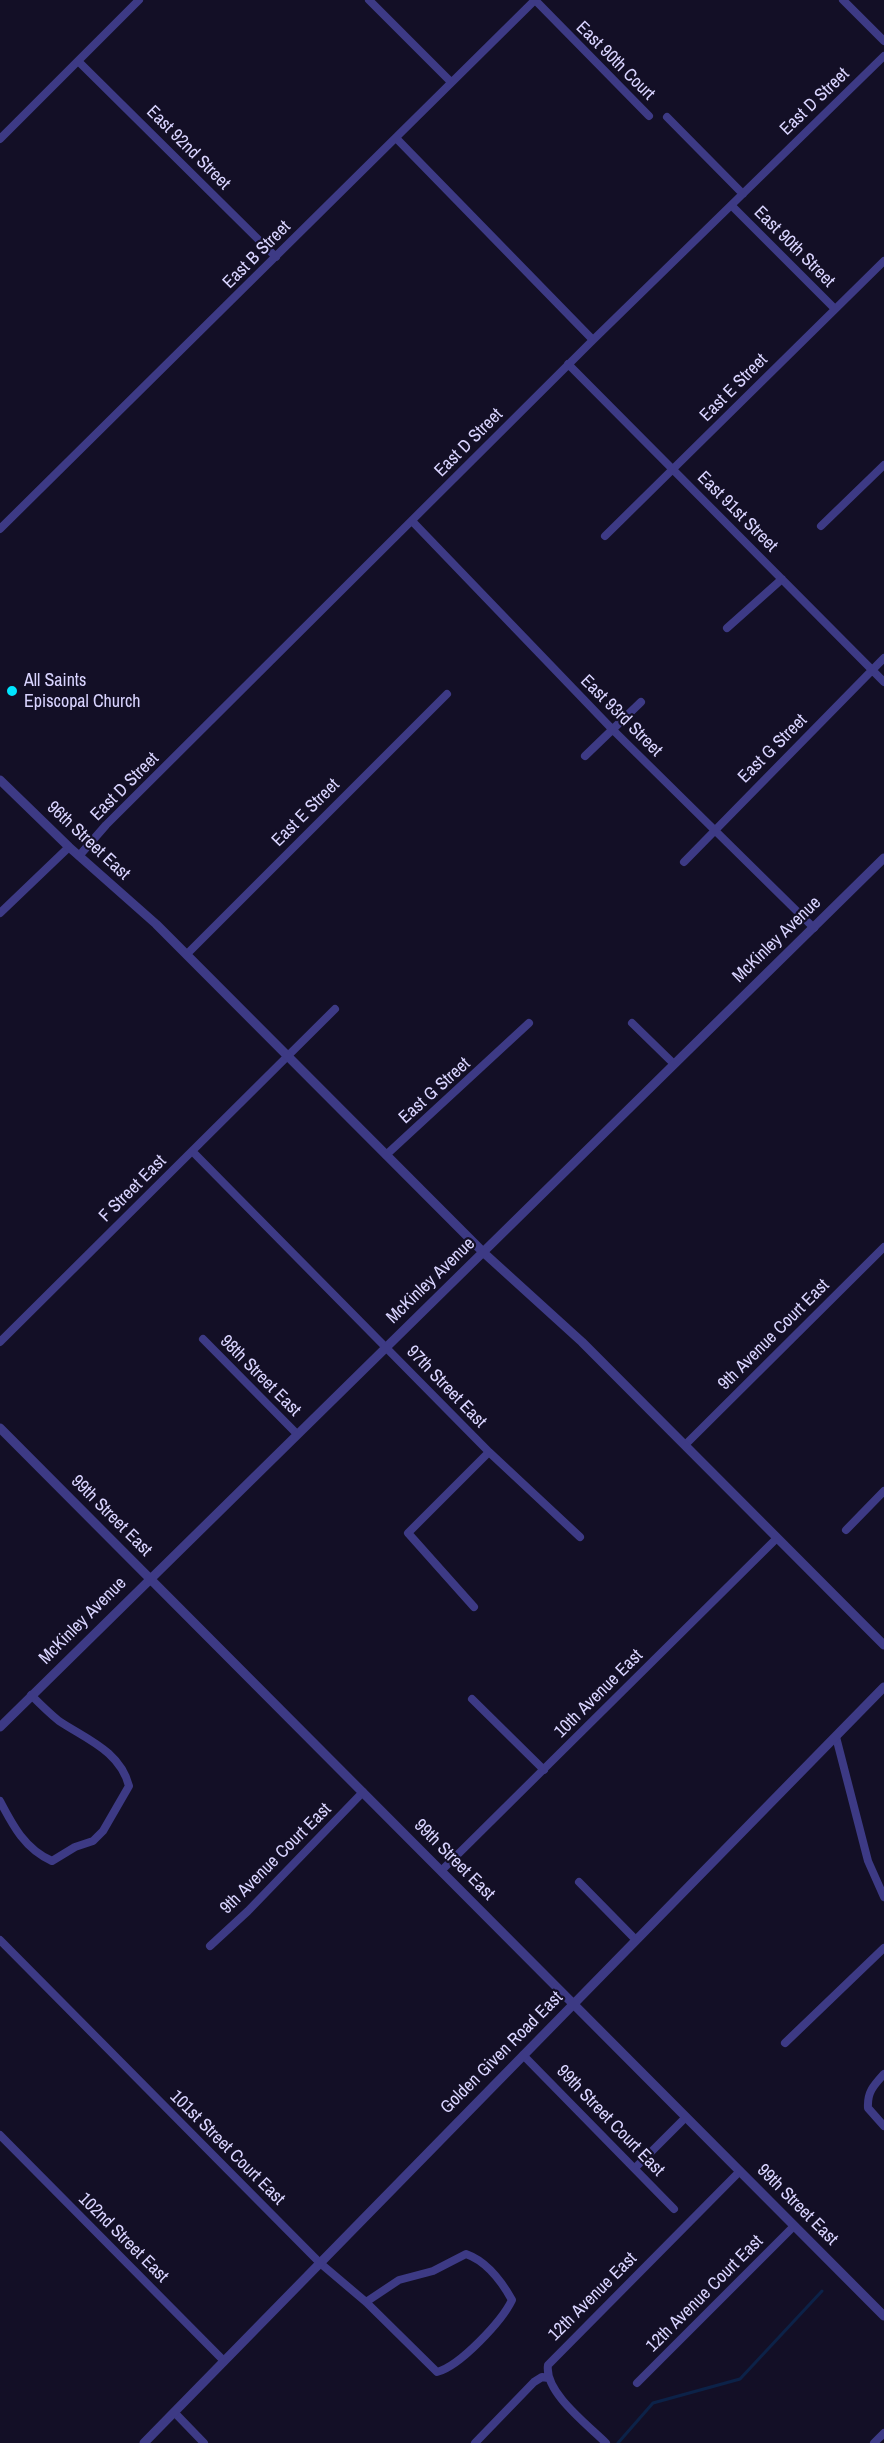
<!DOCTYPE html>
<html>
<head>
<meta charset="utf-8">
<style>
	body { margin:0 }
	canvas { display:block; background:#130f26 }
</style>
</head>
<body>
<canvas width="884" height="2443"></canvas>
<script>
const ctx = document.querySelector('canvas').getContext('2d');
ctx.lineJoin = 'round';
function strokePath(path, color, width, dash) { ctx.strokeStyle = color; ctx.lineWidth = width; ctx.lineCap = dash ? 'butt' : 'round'; ctx.setLineDash(dash || []); ctx.stroke(path); }
function write(font, color, halo, rows, align = 'center') {
  ctx.font = font + ' "Archivo Narrow",sans-serif'; ctx.lineWidth = 4.5; ctx.setLineDash([]); ctx.textBaseline = 'middle'; ctx.strokeStyle = halo; ctx.fillStyle = color; for (const [text, x, y, turn = 0] of rows) {
    ctx.save(); ctx.translate(x, y); ctx.rotate((+turn || 0) * Math.PI / 180); ctx.textAlign = isNaN(turn) ? turn : align; if (halo) ctx.strokeText(text, 0, 0); ctx.fillText(text, 0, 0); ctx.restore();
  }
}
const stream = new Path2D(`
	M618,2443l35,-40 87,-24 82,-88`);
const minor = new Path2D(`
	M369,0l82,82
	M535,0l114,116
	M843,0l41,41
	M78,61l198,196
	M667,117l76,77
	M396,138l197,202
	M0,139l139,-139
	M732,206l103,103
	M568,364l316,318
	M412,521l200,208 202,199
	M821,526l63,-61
	M0,529l535,-529
	M605,536l279,-275
	M727,628l55,-49
	M585,756l56,-54
	M79,856l27,-31 487,-485 291,-284
	M684,862l200,-204
	M0,913l69,-66
	M187,954l260,-260
	M632,1023l42,41
	M192,1151l297,301 91,85
	M386,1155l143,-132
	M203,1339l93,94
	M0,1342l335,-333
	M685,1445l199,-198
	M846,1530l38,-39
	M474,1607l-66,-74 81,-81
	M472,1699l72,71
	M836,1737l32,124 16,36
	M0,1801c13,25 25,48 52,60l23,-14 18,-6 10,-10 26,-45c-9,-35 -43,-47 -70,-65 -10,-8 -19,-17 -28,-26
	M442,1870l335,-332
	M579,1882l57,58
	M0,1940l320,323 46,39 71,70c23,-6 65,-51 75,-72 -10,-18 -26,-39 -46,-46l-33,17 -34,9 -33,22
	M210,1946l38,-35 115,-119
	M785,2043l99,-95
	M523,2055l151,154
	M884,2074c-10,11 -17,18 -16,34l16,18
	M0,2135l224,226
	M635,2168l51,-51
	M637,2383l157,-157
	M175,2413l29,30
	M475,2443l59,-61 8,-5 6,1
	M606,2443c-18,-18 -62,-51 -58,-78l192,-194
	M874,2443l10,-10`);
const tertiary = new Path2D(`
	M0,780l69,67 87,77 328,329 98,89 302,303
	M0,1428l884,888
	M0,1727l884,-869
	M144,2443l740,-756`);
const markers = [
	[12,691,6,"#00e5ff"]
];
const streetNames = [
	["East 90th Court",615,61,45],
	["East D Street",815,102,-44],
	["East 92nd Street",188,148,45],
	["East 90th Street",794,247,45],
	["East B Street",257,255,-45],
	["East E Street",734,388,-45],
	["East D Street",469,443,-45],
	["East 91st Street",737,512,45],
	["East 93rd Street",621,716,45],
	["East G Street",773,749,-45],
	["East D Street",125,787,-45],
	["East E Street",306,813,-45],
	["96th Street East",88,841,43],
	["McKinley Avenue",777,940,-44],
	["East G Street",435,1091,-42],
	["F Street East",133,1189,-45],
	["McKinley Avenue",431,1281,-44],
	["9th Avenue Court East",774,1335,-45],
	["98th Street East",260,1376,45],
	["97th Street East",446,1387,46],
	["99th Street East",111,1516,45],
	["McKinley Avenue",83,1621,-45],
	["10th Avenue East",599,1694,-45],
	["9th Avenue Court East",276,1859,-45],
	["99th Street East",454,1860,45],
	["Golden Given Road East",502,2053,-45],
	["99th Street Court East",610,2121,46],
	["101st Street Court East",227,2148,45],
	["99th Street East",797,2205,45],
	["102nd Street East",123,2238,45],
	["12th Avenue Court East",705,2294,-45],
	["12th Avenue East",593,2297,-45]
];
const poiNames = [
	["All Saints",24,681],
	["Episcopal Church",24,702]
];
strokePath(stream, '#0c2248', 3);
strokePath(minor, '#3d3a85', 8);
strokePath(tertiary, '#3d3a85', 9);
for (const [x, y, r, color] of markers) { const dot = new Path2D(); dot.arc(x, y, r, 0, 2 * Math.PI); ctx.fillStyle = color; ctx.fill(dot); strokePath(dot, '#130f26', 2); }
write('18px', '#d9d4ff', '#130f26', streetNames);
write('18px', '#d9d4ff', '#130f26', poiNames, 'left');
</script>
</body>
</html>
